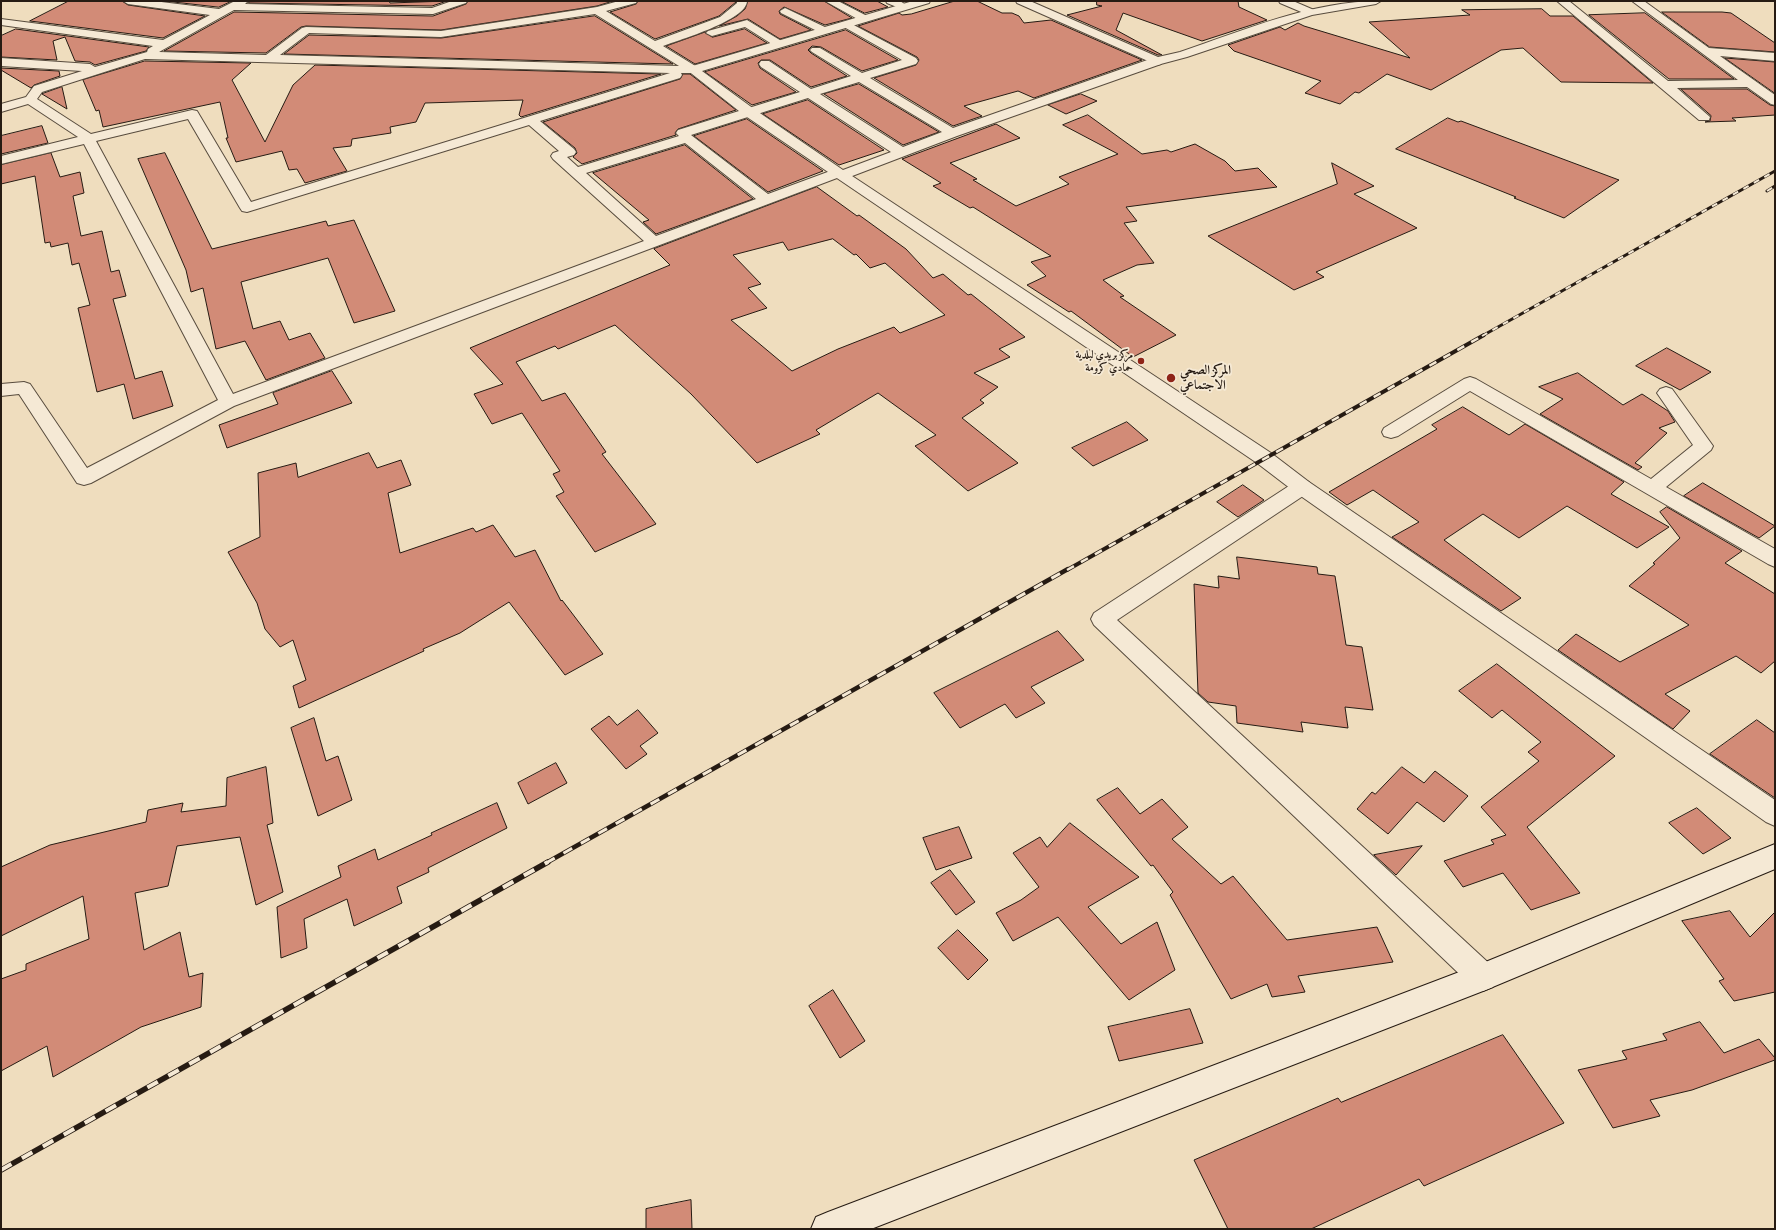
<!DOCTYPE html>
<html>
<head>
<meta charset="utf-8">
<style>
	body { margin:0 }
	#map { position:relative; width:1776px; height:1230px; overflow:hidden; background:#efddbe; font-family:"Libre Bodoni",serif }
	canvas { display:block }
	.frame { position:absolute; inset:0; border:2px solid #261b13; pointer-events:none }
</style>
</head>
<body>
<div id="map">
<canvas width="1776" height="1230"></canvas>
<div class="frame"></div>
</div>
<script>
const ctx = document.querySelector('canvas').getContext('2d');
ctx.lineJoin = 'round';
function fill(path, color) { ctx.fillStyle = color; ctx.fill(path, 'evenodd'); }
function strokePath(path, color, width, dash) { ctx.strokeStyle = color; ctx.lineWidth = width; ctx.lineCap = dash ? 'butt' : 'round'; ctx.setLineDash(dash || []); ctx.stroke(path); }
function write(font, color, halo, rows, align = 'center') {
  ctx.font = font + ' "Libre Bodoni",Amiri,serif'; ctx.lineWidth = 3.5; ctx.setLineDash([]); ctx.textBaseline = 'middle'; ctx.strokeStyle = halo; ctx.fillStyle = color; for (const [text, x, y, turn = 0] of rows) {
    ctx.save(); ctx.translate(x, y); ctx.rotate((+turn || 0) * Math.PI / 180); ctx.textAlign = isNaN(turn) ? turn : align; if (halo) ctx.strokeText(text, 0, 0); ctx.fillText(text, 0, 0); ctx.restore();
  }
}
const building = new Path2D(`
	M69,1h53l6,4 77,11 -42,22 -133,-17z
	M165,1h67l-13,6z
	M250,1h139l1,2 57,-2 -15,5 -183,-3z
	M468,1h145l-16,5 -156,24 -135,-4 -5,1 -35,26 -102,-2 70,-39 199,4 33,-12z
	M638,1h98v1l-17,14 -64,23 -45,-27 26,-8z
	M748,1h76l28,17 -27,7 -41,-18 -5,4 1,3 31,16 -31,9 -32,-20 -29,7 18,-10 8,-7z
	M841,1h36l11,6 -23,6z
	M955,1h22l25,12h10l7,3 5,7 27,-3 91,40 -108,38 -16,-7 -54,15 18,10 -29,10 -79,-48 42,-13 3,-5 -2,-3 -59,-31 41,-13 3,2 9,-1z
	M1097,1h141l1,6 28,13 -65,21 -79,-28 -7,17 46,25h-4l-91,-40 35,-9 -5,-1z
	M1542,9l8,7h23l80,67 -92,-1 -38,-34 -22,2 -70,40 -44,-16 -28,19 -4,-1 -15,12 -35,-11 16,-12 -87,-30 -6,-6 52,-18 5,3 13,-7 6,3 106,32 -41,-36 101,-7 -8,-5z
	M1662,12h60l9,1 44,30v9l-65,-5z
	M1645,13l89,66h-65l-80,-64z
	M595,16l78,48 -389,-10 25,-19 132,3z
	M16,29l133,18 -3,4 -51,14 -5,-3 -15,-1 -10,-24 -12,4 4,19 -56,-3v-21z
	M745,29l22,14 -72,21 -29,-18 39,-14 7,5z
	M846,30l52,30 -36,11 -41,-24 -9,-1 -4,4 3,3 36,23 -36,11 -41,-27h-9l-3,3 2,5 36,24 -44,13 -47,-33z
	M1725,58l50,4v31z
	M145,61l106,2 -19,17 33,62 28,-57 22,-20 346,9 -140,43 -2,-2 4,-15 -98,3 -9,19 -26,5 1,6 -39,6 -1,7 -18,2 14,23 -42,12 -8,-14 -8,1 -7,-19 -46,11 -10,-24h2l-8,-36 -117,25 -4,-17 -3,1 -13,-31z
	M1,68l58,3 1,5 -26,9 -3,3 -30,-18z
	M683,74h7l46,36 -58,19 -3,4 1,2 -94,29 -9,-7 4,-4 -2,-5 -32,-26 137,-43z
	M859,84l80,48 -36,13 -79,-51z
	M62,87l5,22 -25,-15z
	M1681,89h66l23,16 5,1v9l-43,3 4,3 -31,1 5,-1 1,-5z
	M1081,94l16,7 -31,13 -18,-9z
	M808,100l76,50 -45,15 -76,-51z
	M1088,115l54,39 25,-4 4,2 24,-8 30,17 10,10 23,-3 19,19 -151,20 11,14 -13,2 30,40 -17,2 -34,15 21,16 -4,1 56,38 -43,22 -62,-46 -2,1 -42,-27 19,-9 -15,-14 20,-6 -78,-49 -3,1 -37,-22 8,-3 -39,-24 94,-35 24,14 -70,25 27,16 -4,1 43,26 53,-22 -10,-7 59,-23 -55,-29z
	M1448,118l10,4 3,-1 158,59 -55,38 -50,-20 2,-1 -120,-48z
	M747,119l76,52 -55,21 -74,-56z
	M42,126l6,17 -47,11v-18z
	M685,145l68,54 -97,35 -13,-12 6,-2 -56,-47z
	M51,153l9,24 20,-5 4,21 -11,3 8,40 21,-5 9,41 8,-2 7,26 -13,3 22,80 27,-8 11,35 -40,13 -9,-35 -27,8 -19,-84 12,-3 -11,-42 -7,2 -4,-22 -17,4 -1,-5 -5,1 -10,-67 -34,8v-19z
	M165,153l47,96 114,-28 2,5 26,-6 41,91 -41,12 -26,-65 -87,24 12,47 27,-8 9,19 21,-7 15,25 -59,22 -21,-39 -29,8 -13,-61 -12,4 -5,-22 -48,-111z
	M1332,163l42,23 -20,8 63,34 -101,44 8,5 -30,13 -86,-54 129,-52z
	M817,187l40,29 2,-1 47,34 27,29 10,-4 25,21 3,-1 54,43 -26,12 11,8 -36,16 24,14 -18,13 4,3 -22,15 56,45 -50,28 -53,-45 21,-11 -58,-42 -62,37 4,4 -63,29 -66,-69 -76,-69 -57,24 -3,-3 -39,16 26,39 23,-8 41,59 -4,2 54,70 -61,28 -39,-56 8,-4 -11,-18 7,-3 -38,-58 -30,11 -18,-30 29,-10 -33,-36 200,-83 -16,-16zM833,239l21,16 2,-1 14,14 15,-5 60,52 -45,18 -6,-6 -56,22 -46,22 -61,-51 36,-12 -19,-20 13,-4 -28,-29 50,-13 5,8z
	M1667,348l44,24 -31,18 -44,-24z
	M332,371l20,32 -125,45 -8,-23 59,-21 -5,-11z
	M1578,373l45,32 19,-11 26,17 7,11 -16,6 8,5 -32,30 7,4 -4,3 -98,-56 23,-15 -24,-12z
	M1463,407l46,28 16,-11 99,58 -13,12 58,33 -32,21 -70,-42 -48,32 -36,-24 -39,26 77,58 -20,13 -109,-74 27,-15 -46,-32 -26,15 -18,-13 108,-63 -5,-4z
	M1127,422l21,18 -55,26 -21,-18z
	M369,453l8,15 24,-8 10,25 -23,8 12,60 73,-25 3,4 17,-7 22,32 20,-7 26,51 1,-1 41,54 -38,21 -56,-73 -49,31 -37,16 1,2 -125,57 -6,-22 13,-6 -13,-40 -13,7 -15,-18 -8,-26 -29,-51 32,-15 -2,-64 38,-10 2,14z
	M1703,483l72,43 -16,12 -75,-42z
	M1243,485l21,15 -26,17 -21,-15z
	M1667,507l75,44 -17,12 50,31v67l-14,12 -25,-17 -71,38 25,17 -17,18 -115,-79 18,-16 44,28 69,-37 -60,-39 26,-22 -2,-1 27,-25 -20,-26z
	M1237,557l80,10 1,7 17,2 11,69 16,2 11,63 -28,-3 3,21 -47,-6 2,10 -66,-9 -1,-17 -28,-4 -10,-9 -4,-109 25,4 -1,-12 21,3z
	M1058,631l26,29 -53,27 14,16 -29,15 -11,-14 -45,24 -26,-35z
	M1497,664l118,92 -88,71 53,66 -49,17 -28,-37 -40,14 -19,-26 50,-17 -3,-4 15,-5 -25,-28 58,-46 -11,-9 13,-10 -39,-32 -10,8 -33,-27z
	M638,710l20,23 -18,13 7,8 -21,15 -35,-40 18,-13 8,9z
	M314,718l12,43 12,-5 14,44 -34,16 -27,-88z
	M1757,720l18,13v65l-65,-44z
	M556,763l11,20 -39,21 -10,-21z
	M266,767l7,56 -6,2 16,67 -27,13 -16,-68 -63,9 -9,40 -33,7 9,57 36,-18 9,45 14,-4 -2,34 -60,20 -88,50 -6,-31 -46,25v-92l25,-9v-6l63,-25 -6,-43 -82,40v-69l49,-22 96,-23 2,-12 35,-7 -2,9 45,-6 1,-28z
	M1402,767l22,16 11,-12 33,25 -24,26 -27,-20 -29,32 -31,-25 15,-17 3,2z
	M1118,788l22,26 22,-15 26,28 -16,12 49,45 12,-8 54,64 90,-13 16,35 -95,14 7,16 -33,5 -5,-13 -36,15 -61,-104 3,-3 -20,-27 -2,1 -54,-66z
	M497,803l10,25 -79,40 1,4 -32,15 5,16 -48,23 -7,-27 -43,20 3,29 -26,10 -4,-51 64,-30 -3,-11 37,-17 3,11 54,-25 -1,-2 24,-11z
	M1697,808l34,30 -28,16 -34,-31z
	M1070,823l69,54 -51,30 33,37 36,-22 18,48 -46,30 -71,-83 -45,24 -17,-28 25,-13 18,-13 -26,-34 27,-16 7,10z
	M959,827l13,31 -36,12 -13,-32z
	M1422,846l-26,29 -22,-20z
	M950,870l25,32 -19,13 -25,-32z
	M1730,911l20,26 25,-25v80l-41,9 -15,-20 5,-2 -42,-58z
	M958,930l30,30 -20,20 -30,-32z
	M833,990l32,51 -25,17 -31,-52z
	M1190,1009l13,34 -84,18 -11,-34z
	M1700,1022l24,31 35,-14 16,19v2l-83,30 -42,10 10,16 -47,12 -35,-58 49,-11 -5,-8 45,-11 -4,-6z
	M1503,1035l61,88 -140,63 -5,-7 -108,50h-83l-34,-69 144,-62 3,4z
	M691,1200l1,29h-46v-20z`);
const minor = new Path2D(`
	M123,1h30l66,8 16,-8h13l-3,3 187,4 20,-7h15l-1,2 -33,11 -199,-4 -75,42 107,3 36,-27 4,-1 135,4 156,-24 22,-6h18l-1,2 -30,8 49,30 65,-24 17,-14v-2h10c0,19 -68,39 -84,45l34,21 2,3 -2,3h-16l1,2 -2,3 -140,43 34,28 2,3 -2,3 -7,2 11,10 101,-31 -3,-3 2,-3 122,-38 -39,-25 -2,-3 2,-3h8l42,28 40,-13 -39,-24 -2,-2 2,-2h8l42,25 40,-13 -58,-33 -2,-2 2,-2 4,-1 68,36 2,3 -2,3 -46,14 83,50 200,-70h8l2,3 -2,3 -204,72 -110,42h-10l-603,228 -143,77 -7,2 -7,-2 -58,-89 -18,2v-12l23,-2 6,2 57,84 131,-68 -134,-256 -83,20v-8l77,-19 -50,-33 -27,8v-8l25,-7 8,-11 48,-15 -81,-5v-8l89,6 5,3 52,-15 1,-3 5,-3 -152,-21v-6l162,21 47,-25 -82,-11zM595,14l84,52 -399,-11 29,-22 132,4zM145,59l525,14 -419,129 -54,-91 -5,-1 -101,24 -54,-35 5,-7zM859,82l83,50 -39,15 -83,-53zM808,98l83,54 -48,18h-10l-65,24 -77,-59zM188,119l52,89 2,3 5,1 282,-87 30,26 -6,2 -2,3 2,3 91,82 -411,153 -137,-253zM685,143l71,56 -100,37 -70,-63z
	M825,1h13l31,16 2,2 -6,3 -4,-1z
	M886,1h14l9,6 -5,3 -17,-7z
	M1279,1h14l21,9 1,2 -5,3 -4,-1 -26,-11z
	M1557,1h12l99,80 70,-1 -106,-79h12l65,47 66,5v8l-55,-5 55,39v10l-4,-1 -24,-17 -70,1 33,29 -1,3h-10z
	M785,8l44,21 2,2 -2,2h-8l-40,-20 -1,-2z
	M747,20l36,22 2,2 -2,2h-8l-30,-19 -33,9 -6,-3 2,-2z
	M1470,377l6,2 175,100 42,-34 -36,-52 3,-4 6,-2 6,2 41,57 -2,4 -45,37 109,62v18l-7,-3 -298,-173 -72,45 -7,2 -7,-2 -2,-4 2,-4 80,-49z
	M1302,480l7,2 3,5 -3,5 -192,128 376,347 4,10 -4,10 -10,4 -10,-4 -379,-362 -3,-6 3,-6 201,-131z`);
const tertiary = new Path2D(`
	M913,1h17l-1,2 -227,68 52,38 89,61 428,283 38,29 466,318v26l-9,-4 -471,-330 -38,-29 -513,-348 -57,-45 2,-3z
	M1016,1h14l128,56 22,-5c65,-22 131,-51 201,-51l-5,3 -64,11 -125,42 -30,8 -140,-62z`);
const secondary = new Path2D(`
	M1775,844v25l-292,122 -612,238h-60l5,-12 12,-5 655,-249z`);
const railFar3 = new Path2D(`
	M1767,191l8,-5
	M1482,336l293,-165`);
const railFar2 = new Path2D(`
	M1067,570l417,-235`);
const railFar1 = new Path2D(`
	M546,863l522,-294`);
const rail = new Path2D(`
	M1,1170l547,-308`);
const markers = [
	[1141,361,4,"#8f2418"],
	[1171,378,5,"#8f2418"]
];
const farPoinames = [
	["مركز بريدي لبلدية",1133,355],
	["حمادي كرومة",1133,368]
];
const poiNames = [
	["المركز الصحي",1180,371],
	["الاجتماعي",1180,386]
];
fill(building, '#d28b77');
strokePath(building, '#261b13', 1);
strokePath(minor, '#584c3e', 2);
strokePath(tertiary, '#584c3e', 2);
strokePath(secondary, '#261b13', 2);
fill(minor, '#f5e9d5');
fill(tertiary, '#f5e9d5');
fill(secondary, '#f5e9d5');
strokePath(railFar3, '#261b13', 3);
strokePath(railFar2, '#261b13', 4);
strokePath(railFar1, '#261b13', 4.5);
strokePath(rail, '#261b13', 5.5);
strokePath(railFar3, '#f5e9d5', 2, [6]);
strokePath(railFar2, '#f5e9d5', 2.5, [8]);
strokePath(railFar1, '#f5e9d5', 3, [10]);
strokePath(rail, '#f5e9d5', 4, [12]);
for (const [x, y, r, color] of markers) { const dot = new Path2D(); dot.arc(x, y, r, 0, 2 * Math.PI); ctx.fillStyle = color; ctx.fill(dot); strokePath(dot, '#f5e9d5', 1.5); }
write('bold 11px', '#261b13', '#f5e9d5', farPoinames, 'right');
write('bold 13px', '#261b13', '#f5e9d5', poiNames, 'left');
</script>
</body>
</html>
